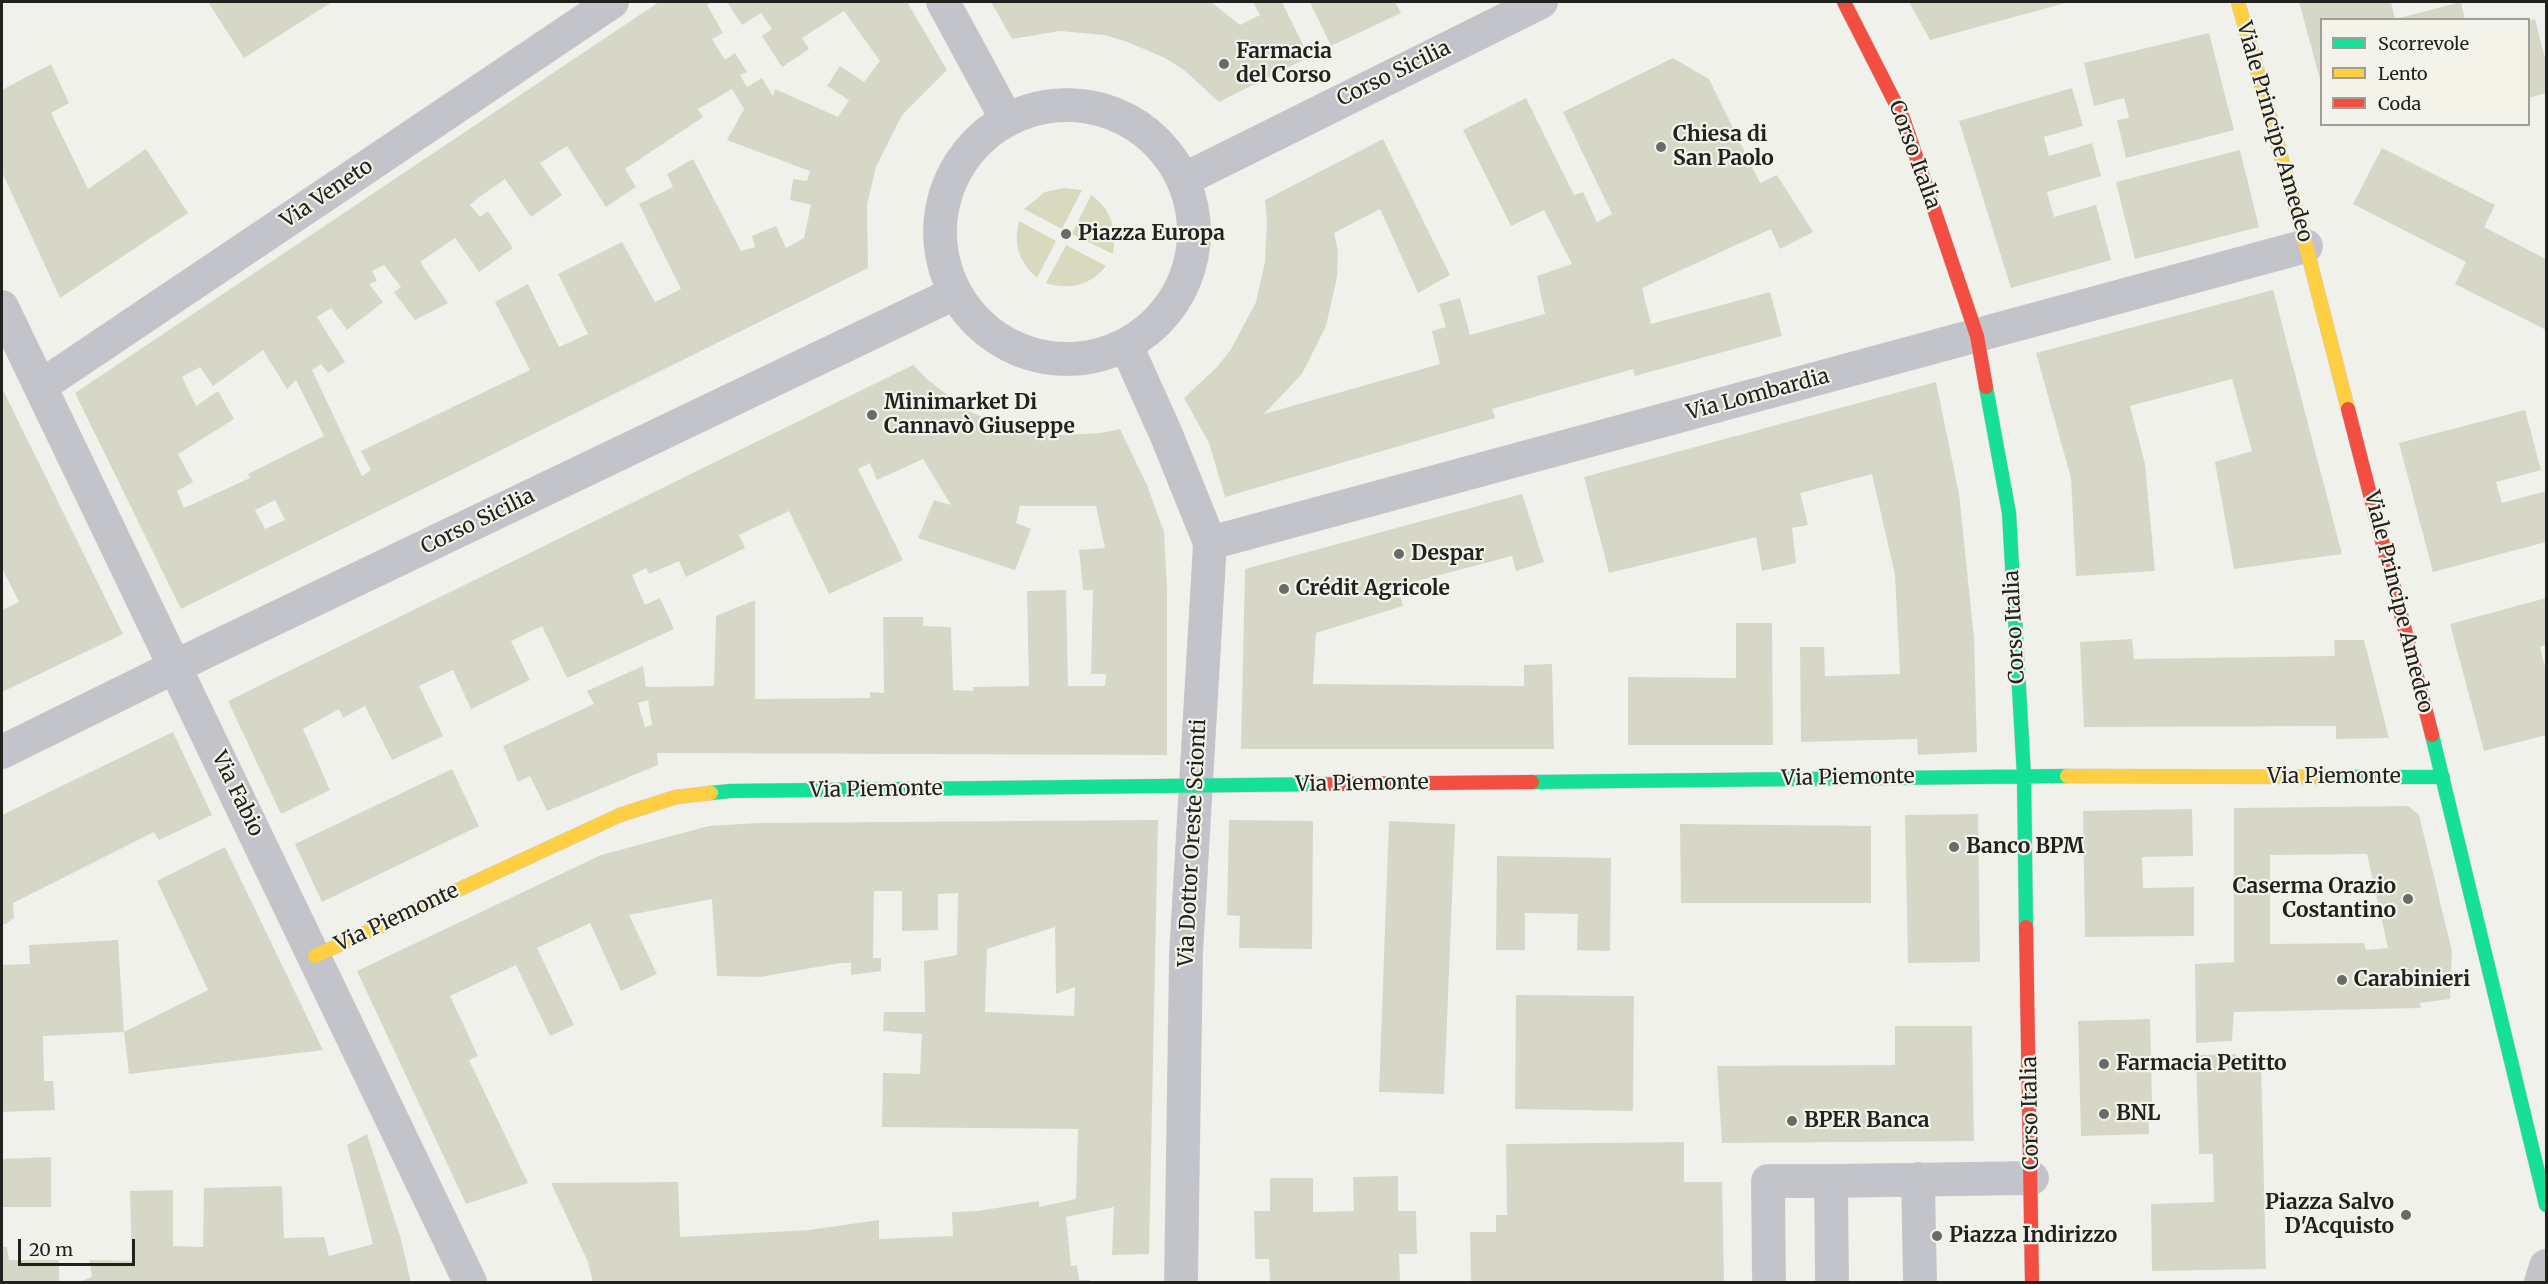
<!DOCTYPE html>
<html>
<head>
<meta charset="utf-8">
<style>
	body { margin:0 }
	#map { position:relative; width:2548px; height:1284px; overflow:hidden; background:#f1f1ec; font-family:Merriweather,serif }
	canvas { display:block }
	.frame { position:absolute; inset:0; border:3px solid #21211e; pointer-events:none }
	.legend { position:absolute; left:2320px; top:18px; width:210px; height:108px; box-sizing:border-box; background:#f3f3ea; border:2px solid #9f9f98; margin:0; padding:8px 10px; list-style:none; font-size:18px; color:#21211e }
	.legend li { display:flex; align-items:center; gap:12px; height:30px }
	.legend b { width:30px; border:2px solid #9f9f98 }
	.scale { position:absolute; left:18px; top:1239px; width:117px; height:27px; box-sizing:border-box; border:3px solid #21211e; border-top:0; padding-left:8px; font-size:18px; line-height:21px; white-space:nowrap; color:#21211e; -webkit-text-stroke:4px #f3f3ea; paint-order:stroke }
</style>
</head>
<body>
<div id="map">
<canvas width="2548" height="1284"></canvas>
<div class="frame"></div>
<ul class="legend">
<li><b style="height:8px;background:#16e098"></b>Scorrevole</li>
<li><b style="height:8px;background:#ffcf43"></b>Lento</li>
<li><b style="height:8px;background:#f24e42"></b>Coda</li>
</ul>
<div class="scale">20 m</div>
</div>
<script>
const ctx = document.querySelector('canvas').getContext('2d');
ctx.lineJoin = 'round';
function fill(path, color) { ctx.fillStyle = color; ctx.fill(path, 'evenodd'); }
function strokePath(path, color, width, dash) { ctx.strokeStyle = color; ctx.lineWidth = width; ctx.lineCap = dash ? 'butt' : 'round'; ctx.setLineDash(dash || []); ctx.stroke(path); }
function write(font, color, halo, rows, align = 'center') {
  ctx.font = font + ' Merriweather,serif'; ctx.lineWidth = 4.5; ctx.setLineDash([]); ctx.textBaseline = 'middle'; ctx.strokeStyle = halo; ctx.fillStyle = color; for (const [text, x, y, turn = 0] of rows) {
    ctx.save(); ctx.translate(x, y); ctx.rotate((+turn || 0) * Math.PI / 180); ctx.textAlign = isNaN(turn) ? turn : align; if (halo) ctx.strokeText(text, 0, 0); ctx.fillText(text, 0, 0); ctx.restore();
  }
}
const green = new Path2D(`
	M1063,188l19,2 -20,39 -38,-20 21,-17z
	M1091,195c21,15 26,34 22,59l-41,-20z
	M1019,221l37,20 -19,37c-18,-16 -24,-33 -18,-57z
	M1066,245l40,21c-16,20 -36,24 -60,17z`);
const building = new Path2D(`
	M208,2h124l-88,56z
	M659,2h53l-5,3 16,28 -11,6 13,21 10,-7 12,19 -7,3 7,12 15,-9 11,18 2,-7 63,28 11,-17 -22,-14 13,-20 24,16 16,-21 -36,-50 -42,27 7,11 -27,18 -20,-31 10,-7 -11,-16 -19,12 -15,-23h180l40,68 -45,45 -26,52 -9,38 1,63 -687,341 -106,-216zM732,89l12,20 -17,31 83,31 -3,10 -14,-2 -3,21 21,5 -7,33 -18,10 -10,-22 -24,10 3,11 -14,4 -48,-92 -26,15 6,13 -34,17 42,85 -26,13 -33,-60 -64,32 30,60 -29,13 -31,-63 -33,18 35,68 -169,81 10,19 -9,6 -50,-106 9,-6 7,9 17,-11 -28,-45 14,-9 16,22 36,-28 -14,-18 8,-3 -5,-10 12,-6 17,22 -7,5 21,28 33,-17 -28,-41 35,-24 24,34 34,-24 -25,-37 -8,6 -10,-12 8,-7 27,-19 26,38 31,-22 -22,-32 27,-17 39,61 30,-20 -11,-18 78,-52 -5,-8zM263,350l24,39 9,-9 28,56 -76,38 2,4 -66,30 -7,-17 16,-9 -15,-28 56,-35 -16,-28 -22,15 -14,-29 18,-10 13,19zM275,500l10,20 -20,9 -10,-19z
	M991,2h220l29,23 20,-10 -7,-13h29l27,55 -90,45 -35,-32 -19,-12 -40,-17 -21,-6 -44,-4 -48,8z
	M1310,2h85l6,11 -70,33z
	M1909,2h160l-139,38z
	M2299,2h92l4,17 66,-17 4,18h-143l-1,63z
	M2535,19l11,43v31l-17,5v-77z
	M2209,33l25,97 -108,28 -9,-38 12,-2 -5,-20 -30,8 -10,-43z
	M1673,58l36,21 51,104 17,-8 36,57 -33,17 -9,-20 -129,59 9,36 119,-32 12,44 -147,40 -2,-7 -141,40 3,9 -270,79 -16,-54 -25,-45 32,-30 14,-17 26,-49 9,-40 2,-41 -2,-21 118,-61 67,136 -32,18 -38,-84 -46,24 4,18 -1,26 -11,49 -24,48 -38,40 176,-50 -8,-33 14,-4 -7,-23 21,-6 10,37 75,-21 -8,-38 35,-12 -28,-54 -33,16 -48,-96 63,-32 48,97 9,-3 14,30 15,-8 -49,-102z
	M51,64l18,39 -18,10 37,76 58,-40 42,64 -128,85 -58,-126v-82z
	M2072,88l11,38 -39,11 5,19 43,-13 9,33 -54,16 7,25 42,-12 15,55 -100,28 -52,-167z
	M2382,148l113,57 -11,22 62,32v71l-91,-46 11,-22 -113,-58z
	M2240,150l19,77 -124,32 -19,-77z
	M2273,290l69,264 -108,15 -19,-107 37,-11 -20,-72 -102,27 15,58 10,107 -79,5 -5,-98 -35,-125z
	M913,365l15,15 31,24 14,9 35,14 34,7 20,1 39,-2 19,-4 27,56 17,47 3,57v166l-510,-2 1,12 -111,46 -17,-35 -12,6 -15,-36 91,-42 -7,-13 56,-25 3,21 68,-1 2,-70 39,-16v99l115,-1v-6l14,1 -1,-76h40v9l28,1 2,63 20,1v-4l56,-1 -2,-95 39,-1 2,96h37l1,-12h-15l2,-84h-10l-4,-40 26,-2 -9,-42h-76l-4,17 15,6 -16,41 -97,-32 16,-38 17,5 -28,-46 -46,21 -7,-17 -12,6 45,91 -74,34 -40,-83 -50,24 6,13 -59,29 -7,-16 -30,13 -3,-6 -14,7 13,30 15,-7 14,31 -107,49 -25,-52 -31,15 19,39 -59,29 -18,-39 -34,16 24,50 -51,24 -27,-54 -22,12 -4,-9 -36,20 27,61 -49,24 -53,-113zM648,700l4,25 -7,2 -7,-24z
	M1936,382l23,112 15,144 3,114 -59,3 -1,-16 -116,3 -1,-95h24l1,29 75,-2 -5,-99 -23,-101 -72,19 8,32 -16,3 4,35 -34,8 -6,-34 -147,36 -25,-96z
	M2,388l121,246 -121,58v-82l17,-8 -17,-34z
	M2525,410l16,60 -45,12 6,21 44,-12v51l-113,30 -34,-129z
	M1522,494l22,68 -28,9 -4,-15 -114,30 5,20 -87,27 -3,51 211,2v-21l28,-1 2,85h-313l4,-180z
	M2546,598v47l-6,2 6,24v64l-62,16 -34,-127z
	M1736,623h36l1,122h-145v-68l108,1z
	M2132,639l2,20 201,-3 -1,-16h30l25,98 -53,1v-13l-252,1 -4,-85z
	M173,732l39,83 -53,25 -5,-8 -141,71 1,15 -8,6h-4v-109z
	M452,769l27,57 -157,76 -27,-58z
	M2408,806l11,9 33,136 -2,48 -30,4 1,5 -187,4 -2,29 -36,2 -1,-79 39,-2v-154zM2367,854l21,94 -22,2 -2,-7 -94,1v-89z
	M2192,809l1,47 -51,1 1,31 51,-1v49l-109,1 -2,-126z
	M1978,814l2,148 -72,1 -3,-148z
	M1158,820l-9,434 -37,1 2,-48 -48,10 5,49 6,-1 2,15h11v2h-497l-5,-20 -37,-79 127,-1 2,55 129,-7 70,-10v19l74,-3 -1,-24 26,-1 61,-10v6l37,-8 2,-70 -196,-2 1,-54 37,1 2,-40 -39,-3 1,-19h41l-1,-51 33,-6 1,-62 -20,1v36l-36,1v-40h-28l-1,67h8v13l-30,4v-12h-11l-80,14 -43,-1 -5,-77 -83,16 28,59 -36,17 -31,-68 -53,25 37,77 -24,11 -34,-71 -66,31 28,60 -9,4 59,123 -62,21 -109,-233 244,-116 108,-29 48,-3zM1055,927l1,67 19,-7 -1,29 -89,-4 2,-63z
	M1229,820l84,1 -1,128 -73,-1 1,-32 -13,-1z
	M1389,821l66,3 -11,270 -65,-2z
	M1680,824l191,2v77h-190z
	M225,847l98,203 -194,24 -5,-42 84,-42 -51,-109z
	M1497,856l114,2 -1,93 -33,-1 1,-36 -53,-1v37h-29z
	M118,940l6,92 -81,4 1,45h9l2,29 -53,2v-147l28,-1 -1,-19z
	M1516,995l118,1 -1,115 -118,-2z
	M2150,1019l2,83h-4l1,32 -68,2 -3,-115z
	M1895,1026h77l2,115 -252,2 -5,-77 178,-1z
	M2236,1054l1,8 24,-1 5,208 -114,2 -1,-67 63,-2 -1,-48h-14l-3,-99z
	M367,1134l33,102 11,46h-333l14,-5 -3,-17 43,1 -2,-70 43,-1v56l30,1 1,-59 78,-2 2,52 40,-1 5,19 44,-12 -26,-99z
	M1684,1142v40h38l2,100h-253l-1,-50h26v-17h11l-1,-71z
	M51,1157v50h-49v-48z
	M1398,1176v35h18l1,43h-18l1,28h-130l-1,-23h-14l-1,-48h16v-33h43v34l41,-1 -1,-34z
	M2,1247h5l2,13h50v22h-57z`);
const street = new Path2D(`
	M943,2l64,118
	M940 232a127 127 0 1 1 254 0a127 127 0 1 1-254 0Z
	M1183,180l358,-178
	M2,307l468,975
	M1126,345l40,89 44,109 -24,411 -5,328
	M41,386l571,-384
	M1210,543l1096,-297
	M2,752l205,-101 748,-358
	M1918,1179l2,103
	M1769,1282l-1,-101h63
	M1832,1282l-1,-101 201,-3
	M2541,1282l5,-16`);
const fast = new Path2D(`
	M1986,387l23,126 15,263 2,151
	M2432,735l114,470
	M2327,777h116
	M1532,782l535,-6
	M711,793l19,-2 602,-7`);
const slow = new Path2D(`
	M2238,2l68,244 42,163
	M2067,776l260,1
	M315,956l305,-141 56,-18 35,-4`);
const jam = new Path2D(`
	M1844,2l59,116 74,218 9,51
	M2348,409l84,326
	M1332,784l200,-2
	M2026,927l6,355`);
const markers = [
	[1224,64,6,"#6a6a66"],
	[1661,147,6,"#6a6a66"],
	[1066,234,6,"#6a6a66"],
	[872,415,6,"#6a6a66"],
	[1399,554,6,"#6a6a66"],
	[1284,589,6,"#6a6a66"],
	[1954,847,6,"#6a6a66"],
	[2408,899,6,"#6a6a66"],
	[2342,980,6,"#6a6a66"],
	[2104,1064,6,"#6a6a66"],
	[2104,1114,6,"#6a6a66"],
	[1792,1121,6,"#6a6a66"],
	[2406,1215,6,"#6a6a66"],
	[1937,1236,6,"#6a6a66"]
];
const poiNames = [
	["Farmacia",1236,52],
	["del Corso",1236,76],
	["Chiesa di",1673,135],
	["San Paolo",1673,159],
	["Piazza Europa",1078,234],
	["Minimarket Di",884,403],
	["Cannavò Giuseppe",884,427],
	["Despar",1411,554],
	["Crédit Agricole",1296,589],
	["Banco BPM",1966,847],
	["Caserma Orazio",2396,887,"right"],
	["Costantino",2396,911,"right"],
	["Carabinieri",2354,980],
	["Farmacia Petitto",2116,1064],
	["BNL",2116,1114],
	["BPER Banca",1804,1121],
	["Piazza Salvo",2394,1203,"right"],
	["D'Acquisto",2394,1227,"right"],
	["Piazza Indirizzo",1949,1236]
];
const streetNames = [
	["Corso Sicilia",1394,74,-26],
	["Viale Principe Amedeo",2274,132,74],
	["Corso Italia",1914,155,70],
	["Via Veneto",327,194,-34],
	["Via Lombardia",1758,395,-15],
	["Corso Sicilia",478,522,-26],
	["Viale Principe Amedeo",2398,602,76],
	["Corso Italia",2015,627,-93],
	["Via Piemonte",2334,777],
	["Via Piemonte",1848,778,-1],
	["Via Piemonte",1362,784,-1],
	["Via Piemonte",876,790,-1],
	["Via Fabio",237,794,64],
	["Via Dottor Oreste Scionti",1193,843,-87],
	["Via Piemonte",397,918,-25],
	["Corso Italia",2031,1113,-91]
];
fill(green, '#d9d9bf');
fill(building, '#d7d7c8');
strokePath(street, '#cfcfcc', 34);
strokePath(fast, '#cfcfcc', 15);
strokePath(slow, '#cfcfcc', 15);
strokePath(jam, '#cfcfcc', 15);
strokePath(street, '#c3c3ca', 33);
strokePath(fast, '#16e098', 14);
strokePath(slow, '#ffcf43', 14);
strokePath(jam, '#f24e42', 14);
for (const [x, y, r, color] of markers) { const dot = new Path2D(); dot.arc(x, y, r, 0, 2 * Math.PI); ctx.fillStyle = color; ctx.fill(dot); strokePath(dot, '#f3f3ea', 2); }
write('bold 21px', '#21211e', '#f3f3ea', poiNames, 'left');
write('21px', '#21211e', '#f3f3ea', streetNames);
</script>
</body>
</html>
